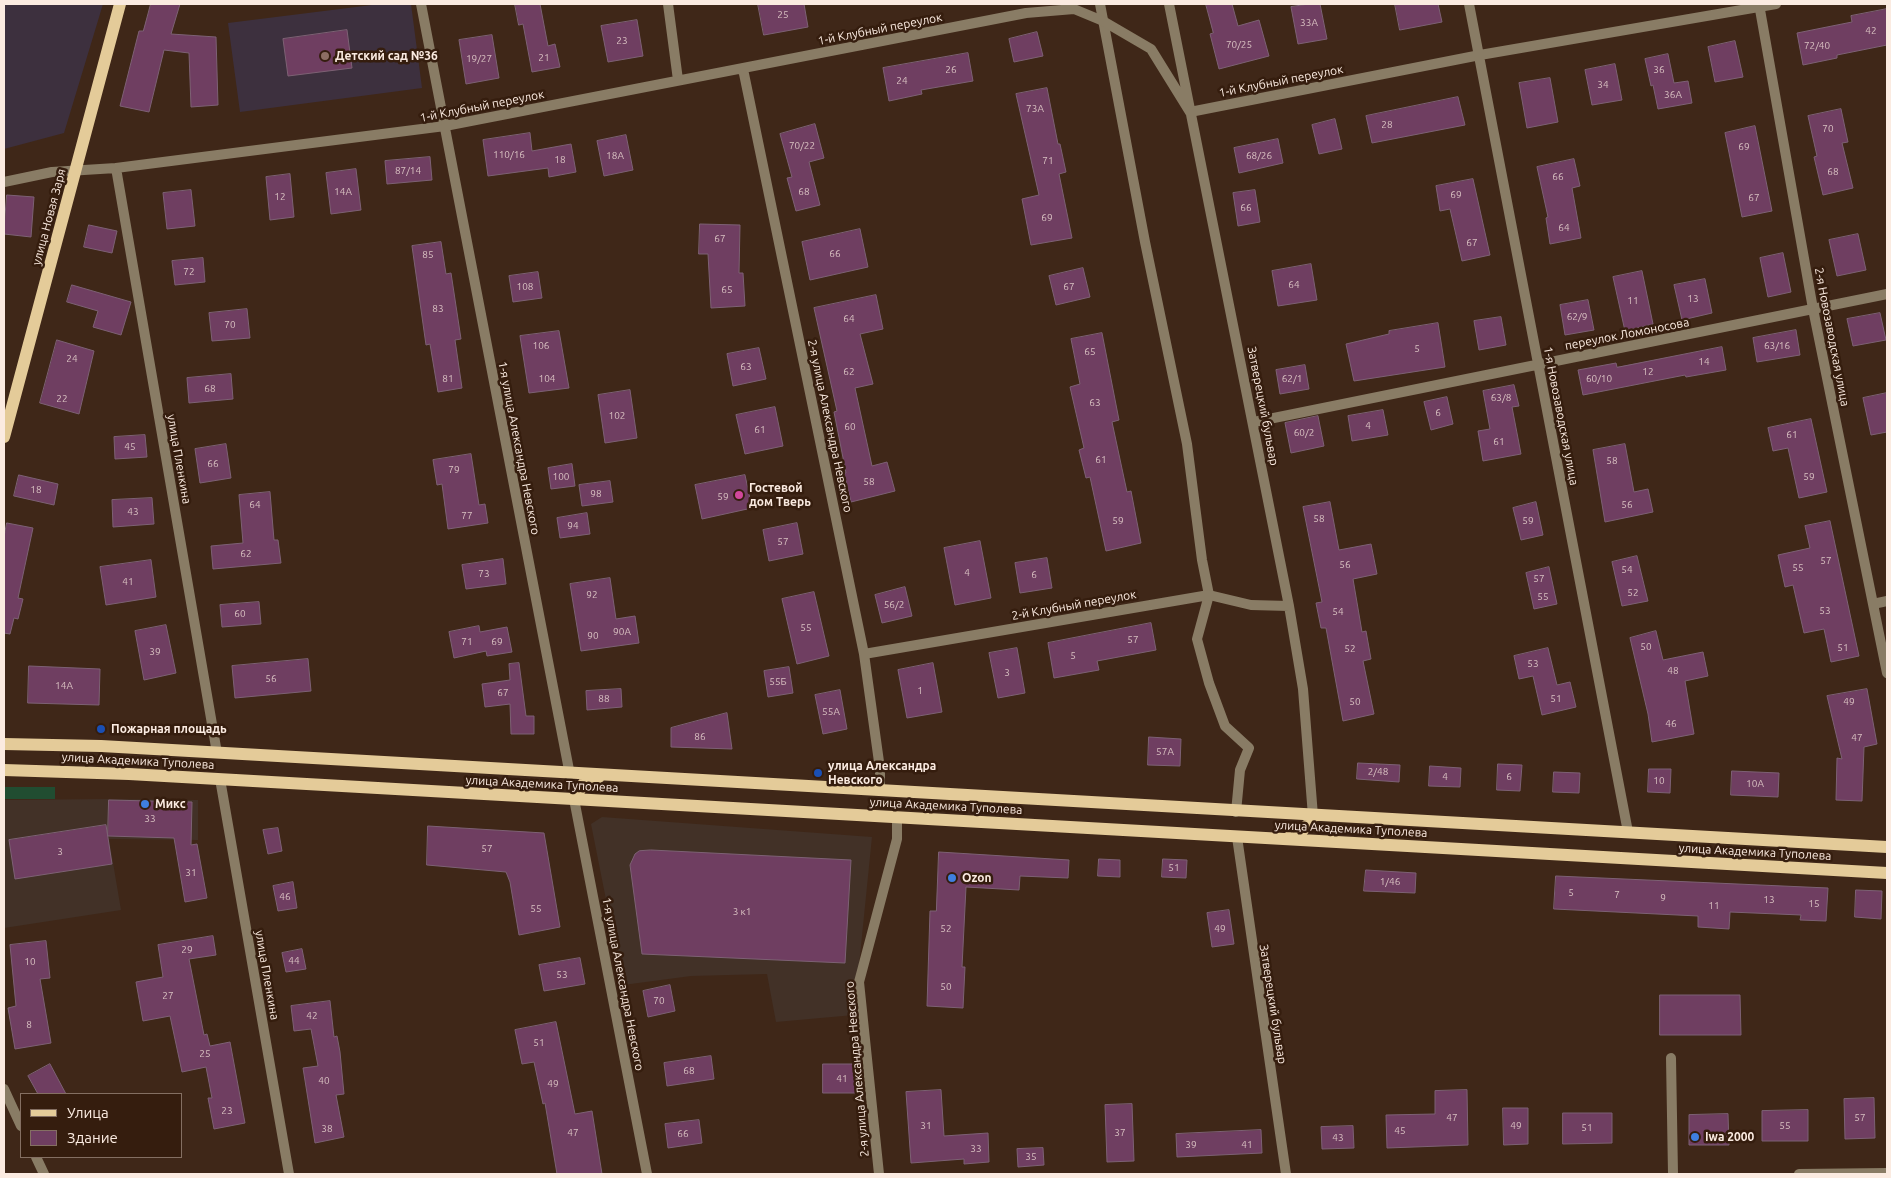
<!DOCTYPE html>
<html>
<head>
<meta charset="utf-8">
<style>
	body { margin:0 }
	#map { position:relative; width:1891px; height:1178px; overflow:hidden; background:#3f2718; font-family:Ubuntu,sans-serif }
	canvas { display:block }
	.frame { position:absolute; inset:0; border:5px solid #fbebe1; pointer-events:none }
	.legend { position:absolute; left:20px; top:1093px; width:162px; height:65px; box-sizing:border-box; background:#351d0e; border:1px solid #846f62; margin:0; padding:6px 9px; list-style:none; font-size:15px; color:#fbebe1 }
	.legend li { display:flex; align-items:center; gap:10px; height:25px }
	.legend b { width:25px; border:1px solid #846f62 }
</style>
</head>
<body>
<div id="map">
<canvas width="1891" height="1178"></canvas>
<div class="frame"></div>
<ul class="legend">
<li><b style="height:6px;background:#e4cb99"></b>Улица</li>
<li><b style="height:14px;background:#6f3e61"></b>Здание</li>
</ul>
</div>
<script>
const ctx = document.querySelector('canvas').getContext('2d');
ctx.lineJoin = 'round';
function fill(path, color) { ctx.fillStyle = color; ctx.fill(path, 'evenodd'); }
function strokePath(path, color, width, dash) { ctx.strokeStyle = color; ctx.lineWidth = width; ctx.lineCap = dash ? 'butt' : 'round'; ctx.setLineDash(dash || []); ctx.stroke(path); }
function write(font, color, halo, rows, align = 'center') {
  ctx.font = font + ' Ubuntu,sans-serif'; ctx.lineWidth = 5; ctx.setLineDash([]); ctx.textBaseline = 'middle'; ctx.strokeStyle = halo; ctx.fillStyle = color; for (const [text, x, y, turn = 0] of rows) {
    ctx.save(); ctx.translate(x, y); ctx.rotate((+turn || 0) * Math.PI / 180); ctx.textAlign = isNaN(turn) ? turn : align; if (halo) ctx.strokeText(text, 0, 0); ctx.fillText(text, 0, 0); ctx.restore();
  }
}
const commercial = new Path2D(`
	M107,799l91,1v40l-89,-1 12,71 -117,18v-128z
	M602,817l270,20 -18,178 -78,7 -9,-48 -76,2 -68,9 -32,-161z`);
const education = new Path2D(`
	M4,4h99l-39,129 -60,16z
	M380,4h31l11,84 -182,24 -12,-89z`);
const green = new Path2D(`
	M4,787h51v12h-51z`);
const building = new Path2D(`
	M151,4h29l-9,30 45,3 2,68 -27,2 -2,-54 -25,-3 -15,62 -29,-6 19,-75h4z
	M515,4h25l8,42 7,-2 5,23 -28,5 -9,-48 -4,1z
	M758,4h46l4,23 -44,8z
	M1206,4h26l6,22 21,-6 10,36 -50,13 -9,-35 3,-1z
	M1309,4h11l7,35 -29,5 -7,-37z
	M1395,4h43l4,18 -42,8z
	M1887,9v36l-50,10v3l-34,7 -6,-32 55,-11 -1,-6z
	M637,20l6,36 -35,6 -7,-36z
	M347,30l5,38 -64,8 -5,-37z
	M1037,32l6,24 -29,6 -5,-23z
	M492,35l7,43 -33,6 -7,-44z
	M1735,41l8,36 -28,5 -7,-35z
	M968,53l5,28 -52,9 1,4 -33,7 -6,-33z
	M1668,54l6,29 14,-2 4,22 -34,6 -5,-24 -2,1 -6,-27z
	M1615,64l7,36 -30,5 -7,-35z
	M1550,78l8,44 -31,6 -8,-45z
	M1047,88l11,56h2l6,28 -7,2 13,64 -41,7 -9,-46 17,-4 -23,-101z
	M1458,97l7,28 -93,18 -6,-27z
	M1841,109l7,33 -6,1 11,45 -30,7 -9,-38 3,-1 -9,-40z
	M1335,119l7,30 -23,5 -7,-29z
	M815,124l9,34 -15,4 11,43 -24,6 -9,-33 5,-1 -12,-43z
	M1755,126l17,85 -30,6 -17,-84z
	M530,133l2,18 39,-7 5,28 -27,5 -1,-9 -60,8 -5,-36z
	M626,135l7,35 -29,6 -7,-35z
	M1278,139l5,24 -44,10 -5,-25z
	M430,157l2,23 -45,4 -2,-23z
	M1574,159l6,27 -8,2 9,50 -31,6 -4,-26 2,-1 -11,-50z
	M356,169l5,41 -30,4 -5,-41z
	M290,174l4,43 -24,3 -4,-43z
	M1473,179l17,76 -28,6 -12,-52 -10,2 -4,-25z
	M191,190l4,36 -28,3 -4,-36z
	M1255,190l5,32 -22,4 -5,-33z
	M7,195l27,2 -3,40 -27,-3z
	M700,224l40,1 -1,48h4l2,33 -34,2 -3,-54h-9z
	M89,225l28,6 -5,22 -28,-6z
	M860,229l8,38 -58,13 -8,-38z
	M1858,234l8,36 -29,6 -8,-36z
	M441,242l5,32 5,-1 10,66 -6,1 7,48 -24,4 -8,-48 -4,1 -14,-99z
	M1783,253l8,39 -23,5 -8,-39z
	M203,258l2,24 -30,3 -3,-24z
	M1311,264l6,36 -39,6 -6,-35z
	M1083,268l7,29 -34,8 -7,-29z
	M1642,271l11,53 -28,7 -12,-54z
	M538,272l4,26 -29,4 -4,-26z
	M1705,279l7,34 -30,7 -8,-35z
	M72,285l59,17 -10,33 -28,-8 5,-16 -31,-9z
	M876,295l7,34 -23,5 13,50 -18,4 17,78 15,-4 8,29 -44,11 -7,-29h2l-12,-61 3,-1 -23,-103z
	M1588,300l6,30 -29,5 -5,-30z
	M247,309l3,29 -38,3 -3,-28z
	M1880,313l6,27 -33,6 -6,-27z
	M1501,317l5,28 -27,5 -5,-29z
	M1438,323l7,44 -91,14 -8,-37 43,-10v-3z
	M1796,330l4,25 -43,7 -4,-24z
	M559,331l10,57 -40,5 -9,-57z
	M1102,333l17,87 -7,2 15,70 4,-1 10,52 -35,8 -16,-74 -4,1 -7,-28 5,-2 -14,-61 10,-3 -9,-45z
	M57,340l37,11 -15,63 -39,-11z
	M1722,347l4,23 -40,7 -1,-2 -102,20 -5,-25 38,-7 1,4z
	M759,348l7,31 -33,7 -6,-32z
	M1305,365l4,24 -29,5 -4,-24z
	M231,374l2,25 -44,4 -2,-25z
	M1514,385l5,21 -7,1 9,47 -38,7 -5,-30 12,-2 -7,-38z
	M630,390l7,48 -32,5 -7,-48z
	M1887,393v39l-16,3 -8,-37z
	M1447,397l6,27 -22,6 -7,-28z
	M775,407l8,39 -38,8 -9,-39z
	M1383,410l5,25 -36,6 -4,-25z
	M1318,416l6,30 -33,7 -6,-30z
	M1811,419l16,73 -28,6 -11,-50 -15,3 -5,-23z
	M145,435l2,22 -32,2 -1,-22z
	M226,444l5,34 -31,5 -5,-34z
	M1625,444l9,48 14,-3 5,23 -48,10 -12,-72z
	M471,454l8,51 6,-1 3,19 -40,6 -6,-45 -5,1 -4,-25z
	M572,464l3,22 -24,3 -3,-21z
	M19,475l39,9 -4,21 -40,-9z
	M745,475l7,33 -50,11 -7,-34z
	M610,481l3,21 -31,4 -3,-21z
	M270,492l4,48h4l3,23 -68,6 -2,-23 32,-3 -4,-48z
	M152,498l2,26 -41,3 -1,-27z
	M1330,502l9,48 32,-6 6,30 -24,5 9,53 4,-1 5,28 -8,2 11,53 -31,7 -17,-93h-5l-5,-25 6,-1 -19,-95z
	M1536,502l7,33 -22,5 -8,-32z
	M587,513l3,21 -30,4 -3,-20z
	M1830,521l29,135 -28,6 -7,-33 -20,4 -11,-48 -8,2 -7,-32 32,-7 -5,-22z
	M7,523l26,5 -15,70 5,1 -5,20 -4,-1 -4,16 -6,-1v-96z
	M797,523l6,31 -34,7 -6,-31z
	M980,541l11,57 -36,7 -11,-57z
	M1637,556l11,45 -26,5 -10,-44z
	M1047,558l5,30 -32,5 -5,-30z
	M503,559l3,25 -40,5 -4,-24z
	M151,560l5,37 -50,8 -6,-38z
	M1549,567l8,37 -23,5 -8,-36z
	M610,578l6,41 19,-3 4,27 -58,8 -11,-67z
	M905,587l7,29 -30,7 -7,-28z
	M814,592l15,64 -32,8 -15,-65z
	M259,602l2,22 -39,3 -2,-22z
	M1151,623l5,27 -59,11 2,9 -45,8 -6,-35z
	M166,625l10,48 -32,7 -9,-49z
	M479,626l1,6 27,-5 5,25 -25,4 -1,-5 -32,7 -5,-26z
	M1656,631l7,29 40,-8 5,24 -23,5 9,53 -42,8 -4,-28 -18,-76z
	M1017,648l8,45 -27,5 -9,-45z
	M1548,648l9,37 13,-3 6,25 -34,8 -9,-39 -14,3 -5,-23z
	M308,659l3,32 -76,7 -3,-32z
	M519,663l7,53h8v18h-23l-1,-30 -25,3 -3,-23 28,-4 -1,-16z
	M933,663l9,49 -35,6 -9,-48z
	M29,666l71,3 -1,36 -71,-2z
	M789,667l4,26 -25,4 -4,-26z
	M621,689l1,18 -35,3 -1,-19z
	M1867,689l10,55 -13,3 -2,54 -26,-1 1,-42 5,1 -15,-63z
	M840,690l7,39 -24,5 -8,-39z
	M727,713l5,36 -61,-2v-19z
	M1149,737l32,2 -1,27 -32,-1z
	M1358,763l42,2 -1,17 -42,-3z
	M1498,764l24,1 -2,26 -23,-1z
	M1430,766l31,2 -1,19 -31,-1z
	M1649,769h22l-1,24 -22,-1z
	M1732,771l47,2 -1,24 -47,-2z
	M1554,772l26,1 -1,20 -26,-1z
	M109,800l83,2 -1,43 6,-1 10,54 -22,4 -11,-64 -66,-2z
	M106,825l6,39 -97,15 -6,-39z
	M428,826l116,7 16,94 -41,8 -9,-53 -4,-10 -79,-7z
	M278,828l4,23 -14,3 -5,-24z
	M651,850l200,10 -6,103 -203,-9 -12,-89 5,-11 4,-3z
	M939,852l130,8 -1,18 -48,-2 -1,14 -53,-3 -4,80h3l-2,41 -36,-2 3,-95h6z
	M1099,859l21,1v17l-22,-1z
	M1163,859l24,1 -1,18 -24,-1z
	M1366,870l50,3 -1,20 -51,-2z
	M1556,876l272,12 -2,33 -26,-1 1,-5 -71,-3 -1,17 -31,-2v-11l-144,-7z
	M293,882l4,26 -19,3 -5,-25z
	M1856,890l26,1 -1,28 -26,-2z
	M1229,910l5,34 -22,3 -5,-34z
	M213,936l3,19 -27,4 15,76 3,-1 3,12 20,-4 15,81 -31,6 -6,-31h4l-6,-31 -24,5 -12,-56 -27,5 -7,-39 27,-5 -5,-32z
	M46,941l4,37 -10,1 11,64 -36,6 -7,-41 8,-2 -6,-61z
	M302,949l4,20 -20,3 -4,-19z
	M580,958l5,26 -41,7 -5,-26z
	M670,985l5,26 -27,6 -5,-26z
	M1660,995h80l1,40h-81z
	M330,1001l4,36 3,-1 3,16 4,42 -8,1 8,42 -29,6 -12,-75 15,-2 -7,-37 -17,2 -3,-25z
	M556,1022l19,92 17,-3 10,63h-45l-12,-71 -2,1 -9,-42 -12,2 -7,-34z
	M711,1056l3,23 -47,7 -3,-23z
	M50,1064l16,30h-28l-10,-18z
	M823,1064h37v29h-37z
	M941,1090l3,46 44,-3 1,29 -25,2v-5l-53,4 -5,-71z
	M1467,1090l1,55 -81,3 -1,-33 49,-1v-23z
	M1874,1098l1,40 -30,1 -1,-40z
	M1132,1104l2,57 -27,1 -2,-57z
	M1503,1108h25v36l-24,1z
	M1808,1110v31h-46v-30z
	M1563,1113h49v30l-49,1z
	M1728,1114l1,31h-40v-30z
	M699,1120l3,23 -34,5 -3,-24z
	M1353,1126l1,22 -32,1 -1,-22z
	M1261,1130l1,23 -85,4 -1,-23z
	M1043,1148l1,17 -26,2 -1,-18z`);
const service = new Path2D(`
	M1100,4l45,238 42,202 15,116 7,35 -12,44 12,44 16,43 24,22 -9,22 -4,42
	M1671,1058l2,116`);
const minor = new Path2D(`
	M421,4l149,771
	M668,4l10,76
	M1169,4l120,602 14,83 10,127
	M1469,4l159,828
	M1759,4l54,305 74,364
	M743,69l121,585 16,115v22
	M116,168l101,585
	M4,182l48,-10 64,-4 329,-42 581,-113 48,-4 29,12 48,28 39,63 290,-57 296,-51
	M1254,422l633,-128
	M1873,604l14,-3
	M864,654l345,-59 42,10 38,1
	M220,779l69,395
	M574,799l73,375
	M1237,837l49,337
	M4,1089l17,37
	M36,1157l8,17
	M879,1174l-20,-192 38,-143v-22`);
const tertiary = new Path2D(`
	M1799,1174l88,-1`);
const primary = new Path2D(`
	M4,437l116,-433
	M4,744l97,2 1786,101
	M4,770l125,4 1758,99
	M574,799l10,-16 15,-6
	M1288,838c12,-4 20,-10 25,-22`);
const markers = [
	[325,56,5,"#8d6e63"],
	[739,495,5,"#d1479c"],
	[101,729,5,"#1a4fb4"],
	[818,773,5,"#1a4fb4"],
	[145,804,5,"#3f7fe0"],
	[952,878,5,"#3f7fe0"],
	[1695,1137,5,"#3f7fe0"]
];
const numberNames = [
	["25",783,15],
	["33А",1309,23],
	["42",1871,31],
	["23",622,41],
	["70/25",1239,45],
	["72/40",1817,46],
	["21",544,58],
	["19/27",479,59],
	["26",951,70],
	["36",1659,70],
	["24",902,81],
	["34",1603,85],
	["36А",1673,95],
	["73А",1035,109],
	["28",1387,125],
	["70",1828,129],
	["70/22",802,146],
	["69",1744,147],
	["110/16",509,155],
	["18А",615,156],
	["68/26",1259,156],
	["18",560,160],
	["71",1048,161],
	["87/14",408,171],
	["68",1833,172],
	["66",1558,177],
	["14А",343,192],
	["68",804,192],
	["69",1456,195],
	["12",280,197],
	["67",1754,198],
	["66",1246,208],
	["69",1047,218],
	["64",1564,228],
	["67",720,239],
	["67",1472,243],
	["66",835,254],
	["85",428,255],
	["72",189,272],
	["64",1294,285],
	["108",525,287],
	["67",1069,287],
	["65",727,290],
	["13",1693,299],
	["11",1633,301],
	["83",438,309],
	["62/9",1577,317],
	["64",849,319],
	["70",230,325],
	["106",541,346],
	["63/16",1777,346],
	["5",1417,349],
	["65",1090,352],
	["24",72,359],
	["14",1704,362],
	["63",746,367],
	["62",849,372],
	["12",1648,372],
	["81",448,379],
	["104",547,379],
	["62/1",1292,379],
	["60/10",1599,379],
	["68",210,389],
	["63/8",1501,398],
	["22",62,399],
	["63",1095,403],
	["6",1438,413],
	["102",617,416],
	["4",1368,426],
	["60",850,427],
	["61",760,430],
	["60/2",1304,433],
	["61",1792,435],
	["61",1499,442],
	["45",130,447],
	["61",1101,460],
	["58",1612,461],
	["66",213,464],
	["79",454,470],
	["100",561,477],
	["59",1809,477],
	["58",869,482],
	["18",36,490],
	["98",596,494],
	["59",723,497],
	["64",255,505],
	["56",1627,505],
	["43",133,512],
	["77",467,516],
	["58",1319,519],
	["59",1118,521],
	["59",1528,521],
	["94",573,526],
	["57",783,542],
	["62",246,554],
	["57",1826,561],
	["56",1345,565],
	["55",1798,568],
	["54",1627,570],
	["4",967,573],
	["73",484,574],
	["6",1034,575],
	["57",1539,579],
	["41",128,582],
	["52",1633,593],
	["92",592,595],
	["55",1543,597],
	["56/2",894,605],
	["53",1825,611],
	["54",1338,612],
	["60",240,614],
	["55",806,628],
	["90А",622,632],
	["90",593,636],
	["57",1133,640],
	["71",467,642],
	["69",497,642],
	["50",1646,647],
	["51",1843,648],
	["52",1350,649],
	["39",155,652],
	["5",1073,656],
	["53",1533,664],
	["48",1673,671],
	["3",1007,673],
	["56",271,679],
	["55Б",778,682],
	["14А",64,686],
	["1",920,691],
	["67",503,693],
	["88",604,699],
	["51",1556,699],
	["50",1355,702],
	["49",1849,702],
	["55А",831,712],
	["46",1671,724],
	["86",700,737],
	["47",1857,738],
	["57А",1165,752],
	["2/48",1378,772],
	["4",1445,777],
	["6",1509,777],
	["10",1659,781],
	["10А",1755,784],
	["33",150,819],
	["57",487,849],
	["3",60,852],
	["51",1174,868],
	["31",191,873],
	["1/46",1390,882],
	["5",1571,893],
	["7",1617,895],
	["46",285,897],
	["9",1663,898],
	["13",1769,900],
	["15",1814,904],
	["11",1714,906],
	["55",536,909],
	["3 к1",742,912],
	["52",946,929],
	["49",1220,929],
	["29",187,950],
	["44",294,961],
	["10",30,962],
	["53",562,975],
	["50",946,987],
	["27",168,996],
	["70",659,1001],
	["42",312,1016],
	["8",29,1025],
	["51",539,1043],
	["25",205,1054],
	["68",689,1071],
	["41",842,1079],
	["40",324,1081],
	["49",553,1084],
	["23",227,1111],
	["47",1452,1118],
	["57",1860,1118],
	["31",926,1126],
	["49",1516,1126],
	["55",1785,1126],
	["51",1587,1128],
	["38",327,1129],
	["45",1400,1131],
	["47",573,1133],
	["37",1120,1133],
	["66",683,1134],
	["43",1338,1138],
	["39",1191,1145],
	["41",1247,1145],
	["33",976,1149],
	["35",1031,1157]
];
const streetNames = [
	["1-й Клубный переулок",880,29,-11],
	["1-й Клубный переулок",1281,81,-11],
	["1-й Клубный переулок",482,106,-11],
	["улица Новая Заря",49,217,-75],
	["переулок Ломоносова",1627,334,-11],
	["2-я Новозаводская улица",1832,337,79],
	["Затверецкий бульвар",1263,406,79],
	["1-я Новозаводская улица",1561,416,79],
	["2-я улица Александра Невского",830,426,78],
	["1-я улица Александра Невского",519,448,79],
	["улица Пленкина",179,459,80],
	["2-й Клубный переулок",1074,605,-10],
	["улица Академика Туполева",138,761,3],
	["улица Академика Туполева",542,784,3],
	["улица Академика Туполева",946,806,3],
	["улица Академика Туполева",1351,829,3],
	["улица Академика Туполева",1755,852,3],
	["улица Пленкина",267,975,80],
	["1-я улица Александра Невского",623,984,79],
	["Затверецкий бульвар",1273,1004,81],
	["2-я улица Александра Невского",857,1069,-95]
];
const poiNames = [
	["Детский сад №36",335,56],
	["Гостевой",749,488],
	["дом Тверь",749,502],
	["Пожарная площадь",111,729],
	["улица Александра",828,766],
	["Невского",828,780],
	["Микс",155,804],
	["Ozon",962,878],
	["Iwa 2000",1705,1137]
];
fill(commercial, '#423127');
fill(education, '#3d303e');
fill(green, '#214d31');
fill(building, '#6f3e61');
strokePath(building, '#7d6174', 1);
strokePath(service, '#897c65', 10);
strokePath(minor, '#897c65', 10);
strokePath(tertiary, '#897c65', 10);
strokePath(primary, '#e4cb99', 12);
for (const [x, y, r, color] of markers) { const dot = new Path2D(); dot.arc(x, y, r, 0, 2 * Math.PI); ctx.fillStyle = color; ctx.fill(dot); strokePath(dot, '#351d0e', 2); }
write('10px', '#d8c0c1', null, numberNames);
write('12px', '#fbebe1', '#351d0e', streetNames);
write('bold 12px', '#fbebe1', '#351d0e', poiNames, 'left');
</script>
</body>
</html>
